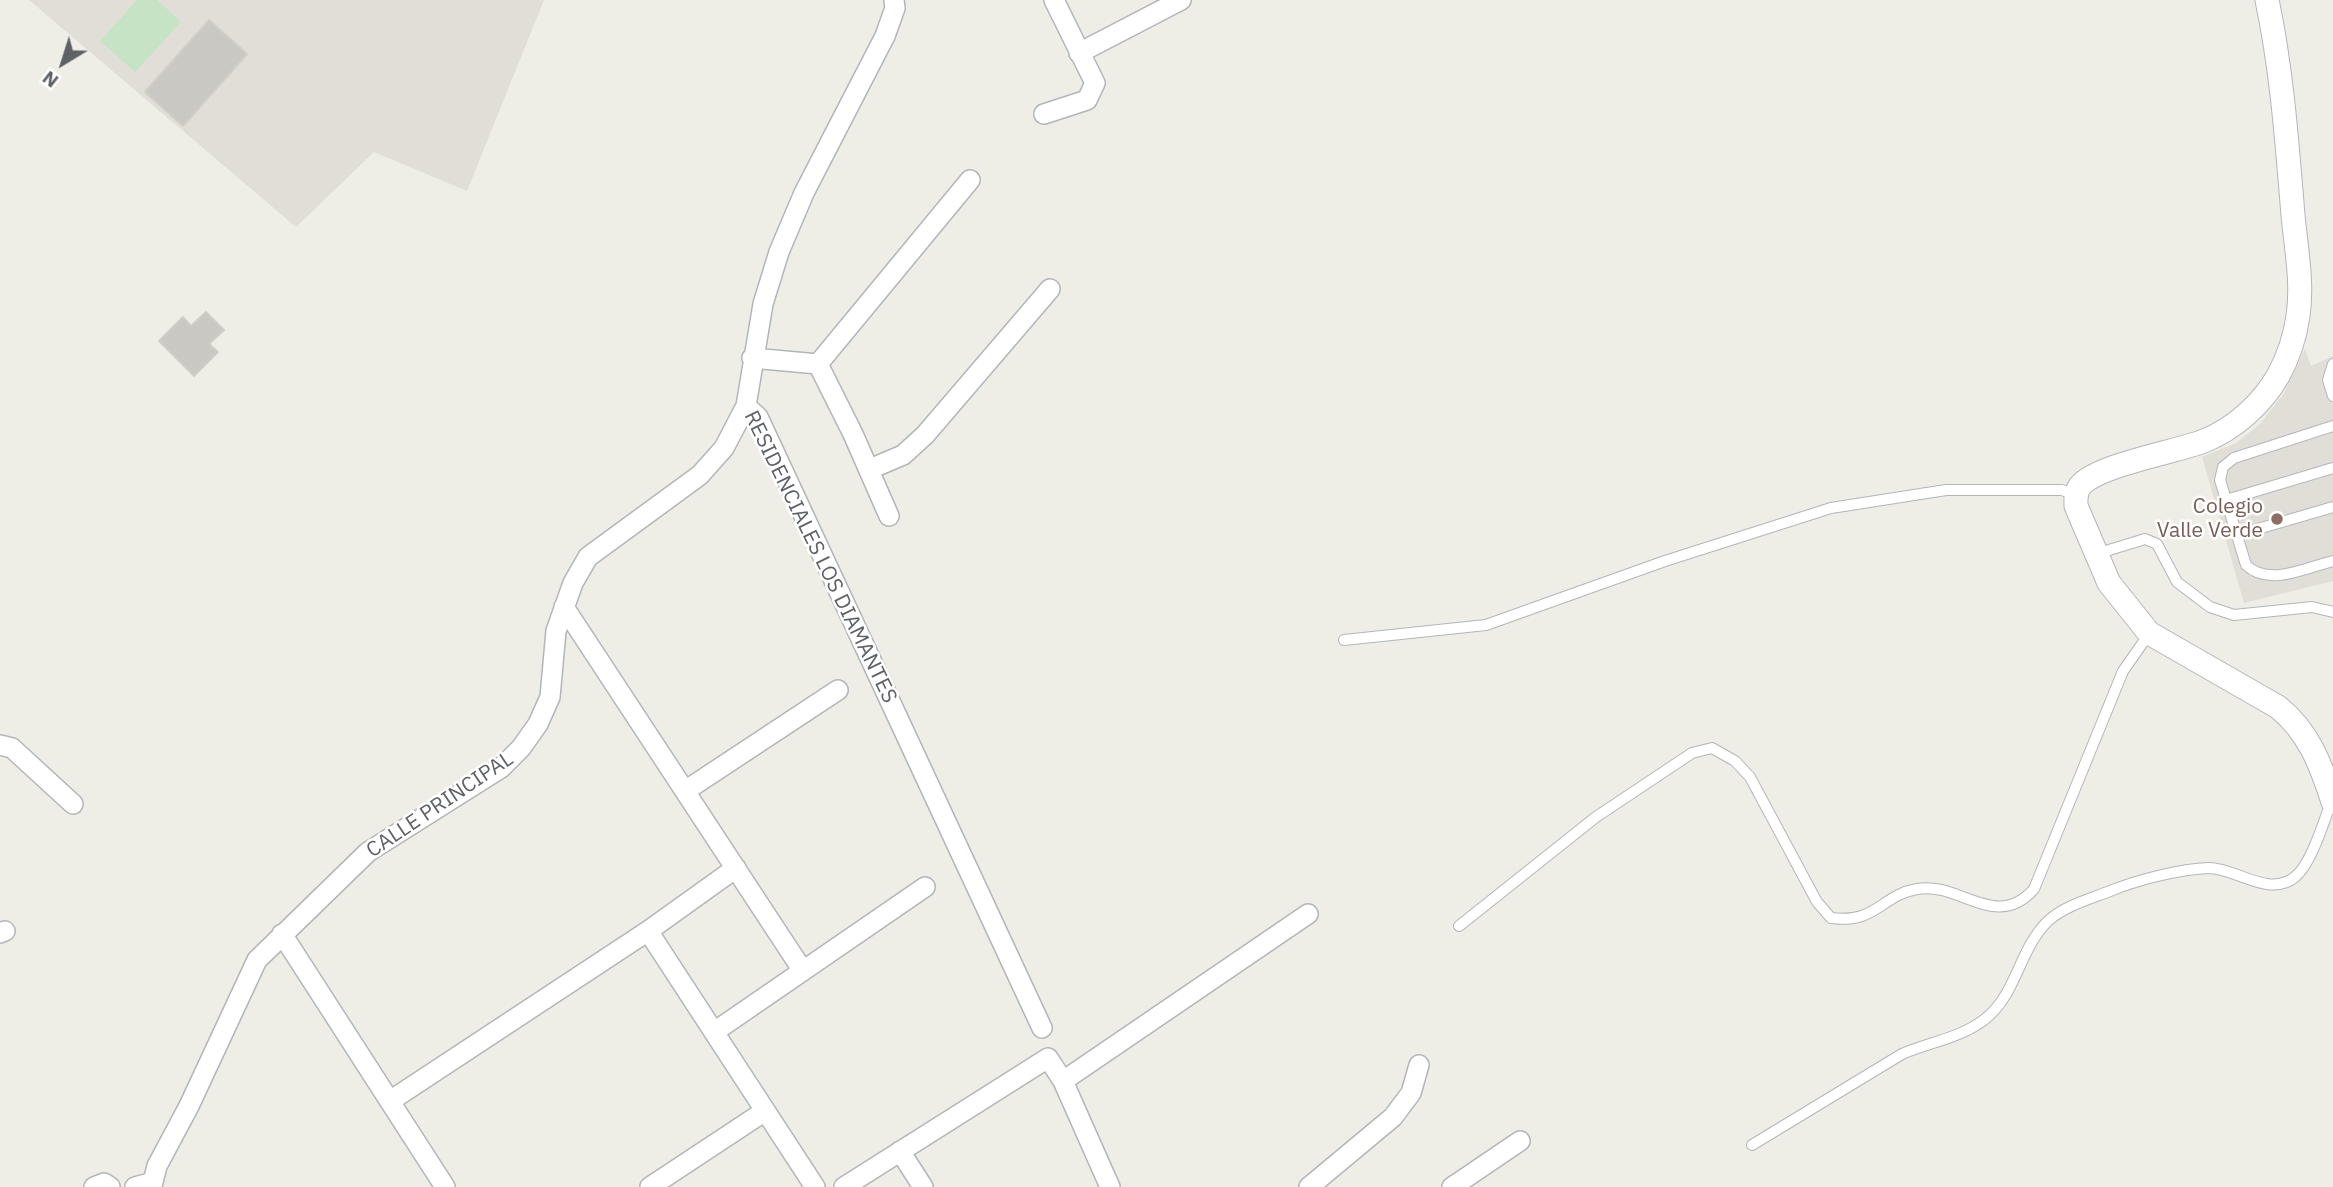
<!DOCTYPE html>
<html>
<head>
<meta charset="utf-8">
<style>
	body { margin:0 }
	#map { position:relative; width:2333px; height:1187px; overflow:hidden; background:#eeede6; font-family:"IBM Plex Sans",sans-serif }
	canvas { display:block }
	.north { position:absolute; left:28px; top:28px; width:70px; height:70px; -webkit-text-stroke:5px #fff; paint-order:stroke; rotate:218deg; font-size:19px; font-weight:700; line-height:28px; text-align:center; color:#5e6165 }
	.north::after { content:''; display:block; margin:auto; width:24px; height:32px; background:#5e6165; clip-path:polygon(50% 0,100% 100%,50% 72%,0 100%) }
</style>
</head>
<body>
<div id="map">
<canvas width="2333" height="1187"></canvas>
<div class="north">N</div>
</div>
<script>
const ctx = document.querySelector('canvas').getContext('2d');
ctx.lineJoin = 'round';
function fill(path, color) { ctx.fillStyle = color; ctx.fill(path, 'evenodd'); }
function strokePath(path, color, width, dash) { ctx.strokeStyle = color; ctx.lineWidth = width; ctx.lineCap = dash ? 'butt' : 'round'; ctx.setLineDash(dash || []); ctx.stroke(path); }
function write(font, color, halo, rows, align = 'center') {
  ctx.font = font + ' "IBM Plex Sans",sans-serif'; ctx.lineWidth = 5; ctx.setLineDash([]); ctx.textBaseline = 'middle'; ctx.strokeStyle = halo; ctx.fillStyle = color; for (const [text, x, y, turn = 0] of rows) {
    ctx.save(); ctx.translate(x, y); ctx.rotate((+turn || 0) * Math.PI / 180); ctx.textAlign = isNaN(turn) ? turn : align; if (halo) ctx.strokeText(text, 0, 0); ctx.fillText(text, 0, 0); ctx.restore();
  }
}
const education = new Path2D(`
	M29,0h515l-77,191 -93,-39 -78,75z
	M2305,349l6,17 22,-10v225l-89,22 -42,-146 34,-14 24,-19 24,-31z`);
const green = new Path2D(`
	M137,0h20l24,22 -46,50 -35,-31z`);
const building = new Path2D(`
	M209,20l38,34 -64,72 -38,-34z
	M206,312l18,18 -15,14 9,8 -24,24 -35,-35 24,-24 8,9z`);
const service = new Path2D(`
	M2333,364l-5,16 5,16
	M2333,426l-99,32 -11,9 -3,13 26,85c23,22 59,3 87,-4
	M2226,500l107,-32
	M2237,535l96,-28
	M2096,554l49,-15 12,5 20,38 33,25 24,8 78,-8 21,5
	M1344,640l142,-15 179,-64 166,-53 115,-18h116l13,5
	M1459,926l137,-109 96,-64 20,-5 23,13 15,16 67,125 14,16c46,6 50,-23 86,-29 42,-8 79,43 117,0l89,-218 26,-37
	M1752,1145l150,-91c28,-12 59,-16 83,-35 32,-25 34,-70 63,-98 16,-15 42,-22 62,-30 27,-11 70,-22 99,-23 27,0 60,30 86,9 17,-14 29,-57 37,-77`);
const minor = new Path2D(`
	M1079,53l102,-53
	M1044,114l43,-14 8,-17 -41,-83
	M752,358l66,6 152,-184
	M818,364l35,70 36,82
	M746,406l12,11 284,611
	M870,469l33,-14 22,-20 125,-146
	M564,607l239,364
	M0,745l12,3 61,56
	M685,791l153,-101
	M648,931l167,256
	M0,933l5,-2
	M282,934l163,253
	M714,1032l211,-145
	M1063,1081l245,-167
	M390,1101l258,-170 88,-63
	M900,1151l23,36
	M153,1182l4,-16 32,-60 68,-146 111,-108 133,-84 20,-20 17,-24 12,-27 6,-66 17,-48 15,-26 112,-82 24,-27 22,-42 17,-102 16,-52 25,-59 81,-157 10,-28 -1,-8
	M94,1187l10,-4 6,4
	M135,1187l18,-5
	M650,1187l115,-76
	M844,1187l204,-129 15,23 47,106
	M1309,1187l84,-70 18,-24 8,-28
	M1452,1187l68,-46`);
const tertiary = new Path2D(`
	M2267,0c15,71 20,143 26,215 3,33 10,68 5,101 -3,21 -10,42 -20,60 -16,28 -44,53 -74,65 -28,11 -107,24 -124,45 -5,7 -4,13 -4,20l33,77 40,50 129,74c31,25 43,58 55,95`);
const markers = [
	[2277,519,7,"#8d6e63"]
];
const educationNames = [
	["Colegio",2263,507],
	["Valle Verde",2263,531]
];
const streetNames = [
	["RESIDENCIALES LOS DIAMANTES",820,557,64],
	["CALLE PRINCIPAL",440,805,-34]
];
fill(education, '#e1ded8');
fill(green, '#c6e3c6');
fill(building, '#cac8c3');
strokePath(building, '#d2cec5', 2);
strokePath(service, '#b3b6b9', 12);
strokePath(minor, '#b3b6b9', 22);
strokePath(tertiary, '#b3b6b9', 25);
strokePath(service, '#fff', 10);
strokePath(minor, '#fff', 19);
strokePath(tertiary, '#fff', 23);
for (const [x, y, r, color] of markers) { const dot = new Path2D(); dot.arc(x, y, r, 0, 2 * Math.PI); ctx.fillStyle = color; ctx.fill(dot); strokePath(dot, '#fff', 2.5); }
write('21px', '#785e54', '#fff', educationNames, 'right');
write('21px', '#5e6165', '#fff', streetNames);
</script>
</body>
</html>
